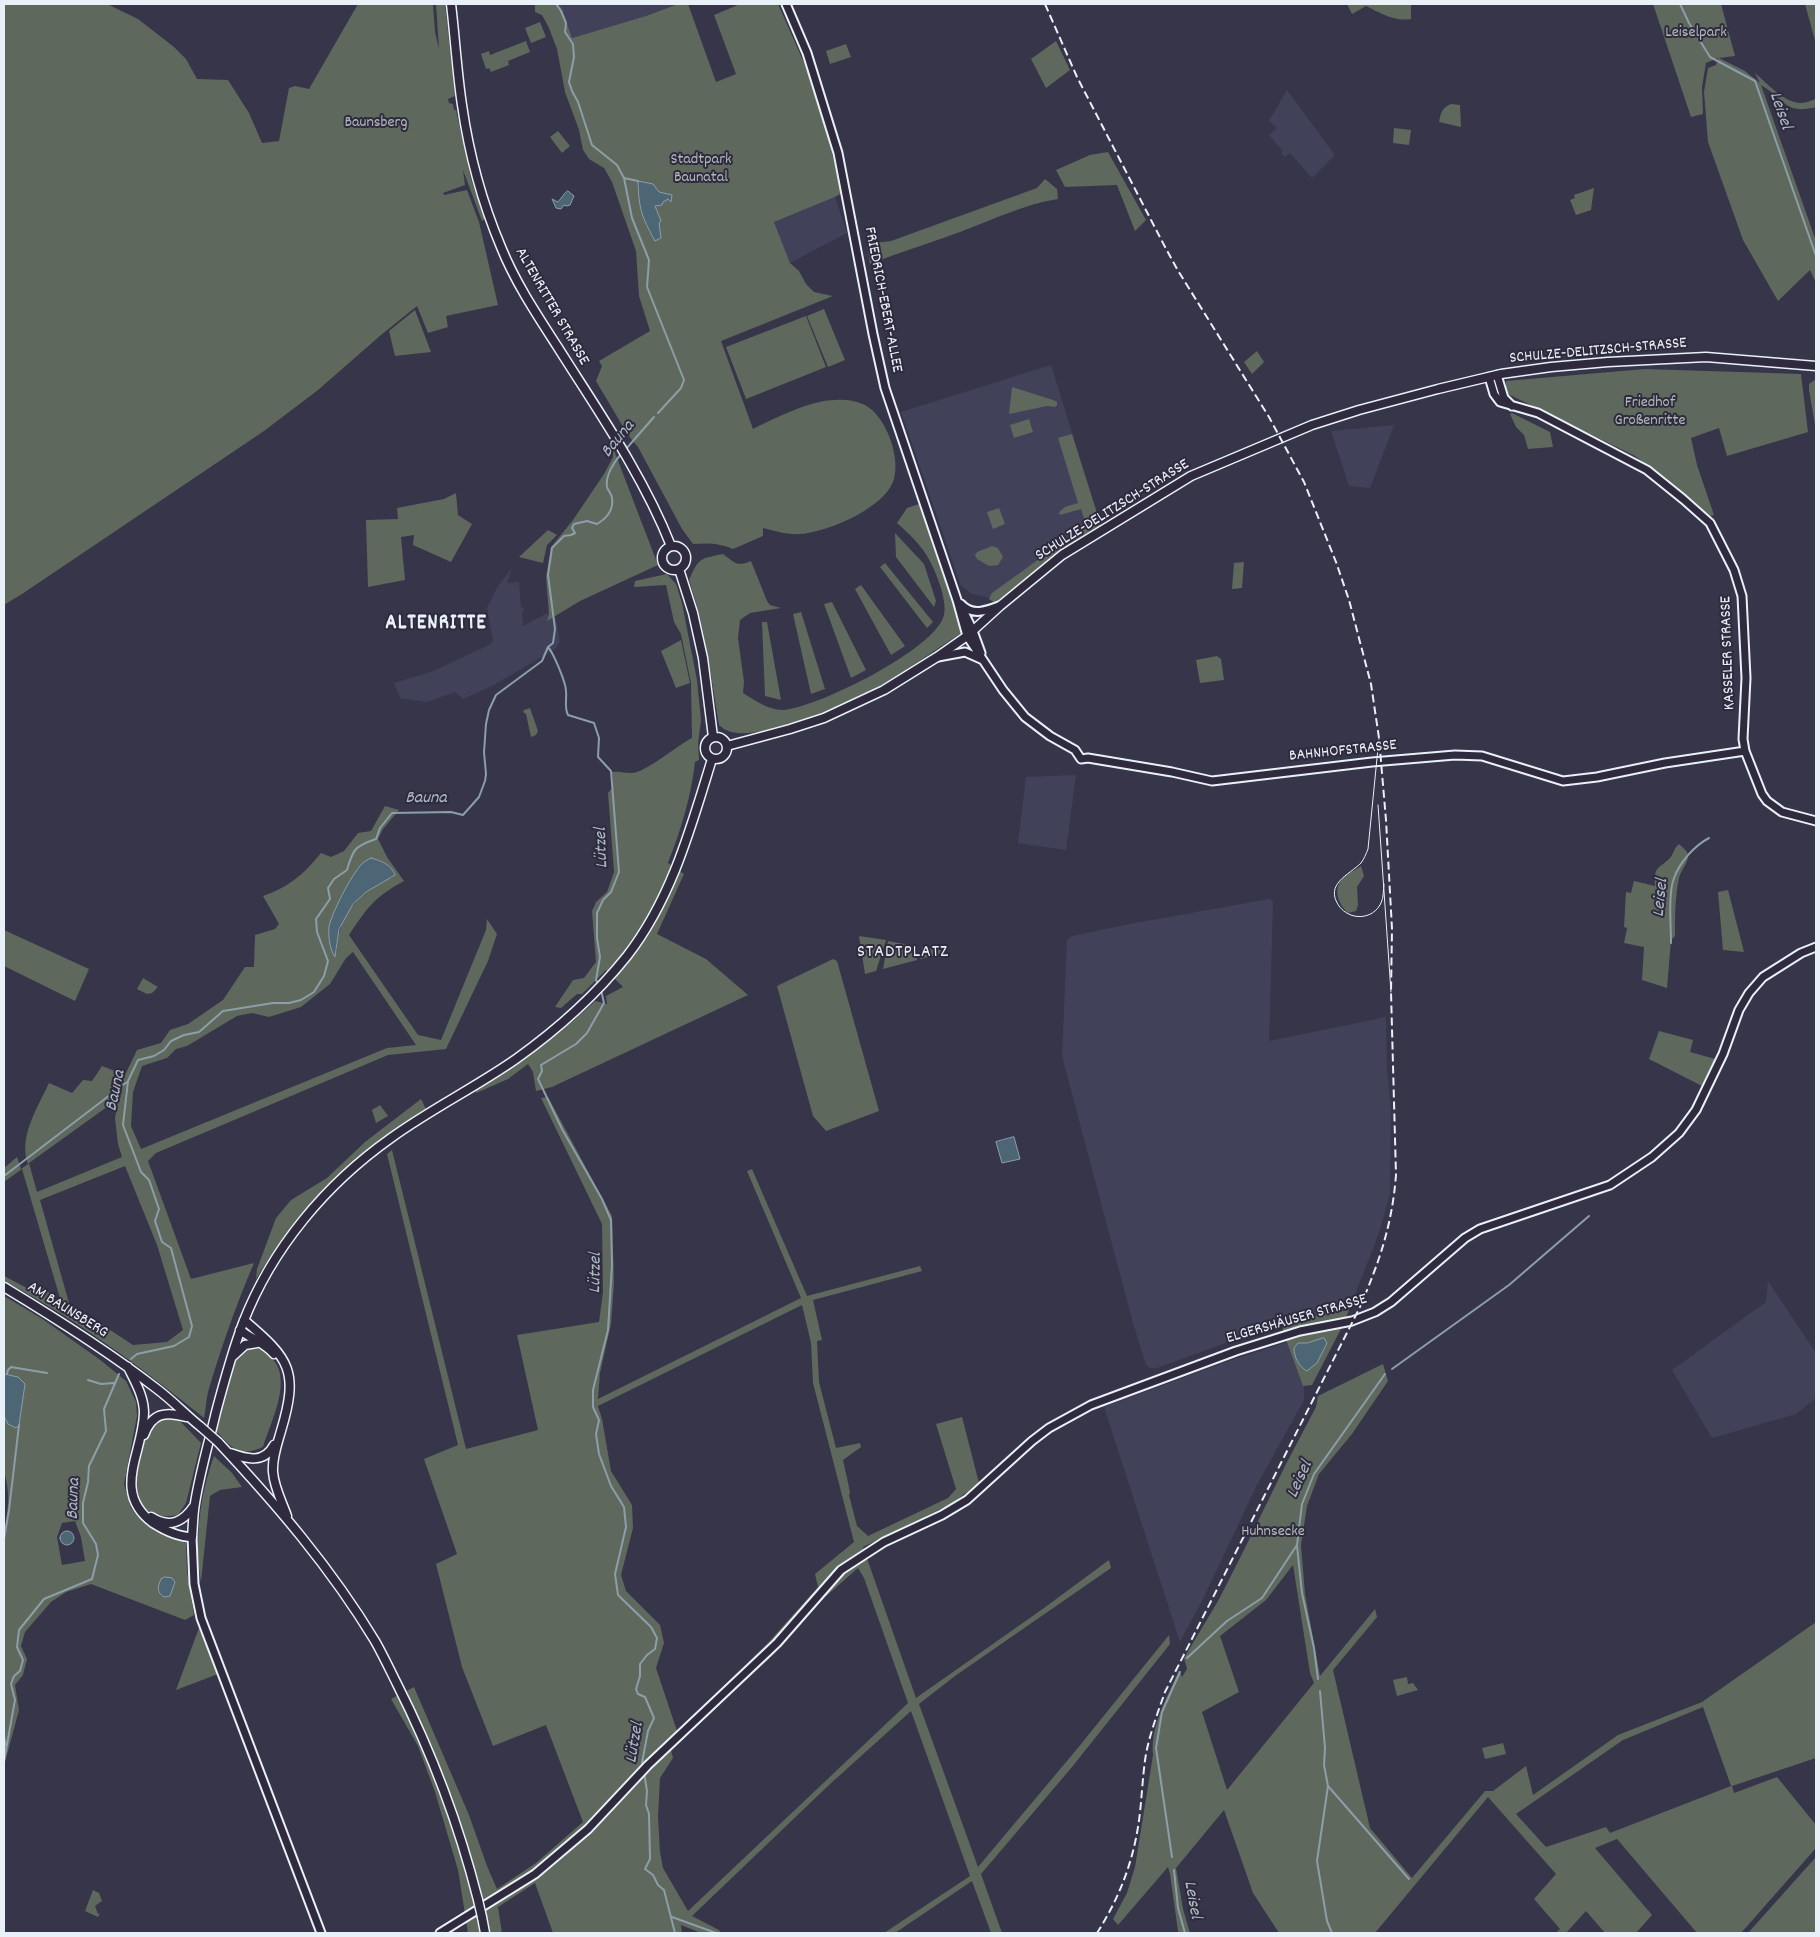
<!DOCTYPE html>
<html>
<head>
<meta charset="utf-8">
<style>
	body { margin:0 }
	#map { position:relative; width:1820px; height:1937px; overflow:hidden; background:#37354a; font-family:Dekko,sans-serif }
	canvas { display:block }
	.frame { position:absolute; inset:0; border:5px solid #e8f1f8; pointer-events:none }
</style>
</head>
<body>
<div id="map">
<canvas width="1820" height="1937"></canvas>
<div class="frame"></div>
</div>
<script>
const ctx = document.querySelector('canvas').getContext('2d');
ctx.lineJoin = 'round';
function fill(path, color) { ctx.fillStyle = color; ctx.fill(path, 'evenodd'); }
function strokePath(path, color, width, dash) { ctx.strokeStyle = color; ctx.lineWidth = width; ctx.lineCap = dash ? 'butt' : 'round'; ctx.setLineDash(dash || []); ctx.stroke(path); }
function write(font, color, halo, rows, align = 'center') {
  ctx.font = font + ' Dekko,sans-serif'; ctx.lineWidth = 4; ctx.setLineDash([]); ctx.textBaseline = 'middle'; ctx.strokeStyle = halo; ctx.fillStyle = color; for (const [text, x, y, turn = 0] of rows) {
    ctx.save(); ctx.translate(x, y); ctx.rotate((+turn || 0) * Math.PI / 180); ctx.textAlign = isNaN(turn) ? turn : align; if (halo) ctx.strokeText(text, 0, 0); ctx.fillText(text, 0, 0); ctx.restore();
  }
}
const built = new Path2D(`
	M558,4h120l-32,12 -74,22 -10,-29z
	M1287,90l48,65 -23,23 -22,-25 -5,4 -4,-4 2,-2 -14,-16 8,-7 -8,-7z
	M835,197l12,36 -57,30 -16,-41z
	M1051,365l50,161 -40,27 -66,50 -9,-6 -14,-3 -11,-8 -60,-174z
	M1394,425l-24,63 -21,-2 -18,-55z
	M512,568l-5,15 12,-1 2,25h2l1,5h-2l1,14 24,-13 9,5 4,24 -5,7 -61,36 -31,14 -8,-7 -28,10 -27,-4 -6,-15 37,-11 60,-28 2,-4 -6,-32 11,-22z
	M1076,775l-10,75 -48,-7 8,-66z
	M1269,899l4,2 -4,140 117,-24 1,51 4,43 -1,83 -11,39 -30,77 -66,12 -126,46h-7l-4,-3 -13,-42 -71,-267 5,-116 5,-4 58,-12z
	M1768,1281l48,72v45l-20,16 -84,24 -40,-68 94,-68z
	M1288,1342l16,44v14l-47,85 -55,116 -22,41 -76,-235 125,-46z`);
const green = new Path2D(`
	M4,4h103l31,15 36,28 12,12 11,20 31,1 21,33 13,30 17,-2 10,-53 6,-2 14,3 49,-85h75l2,28 4,17 -3,-45h9l10,92 -7,3 1,4 4,1 1,6h2l15,69 14,40 -3,2 -19,-51 2,15 -22,8 1,2 23,-5 12,32 19,83 -52,11 2,11 -20,6 -11,-27 -36,29 -63,55 -54,41 -242,163 -18,11z
	M535,4h23l4,5 10,29 74,-22 32,-12h10l28,78 20,-8 -22,-59 26,-11h38l31,70 9,24 24,95 -7,4 -61,25 16,41 9,8 7,13 8,8 19,4 -112,45 32,88c22,-11 58,-29 82,-29 10,-1 20,0 30,5 21,11 37,54 28,77 -11,27 -65,50 -93,52 -13,1 -25,-3 -37,-6v8l-30,13c-14,-6 -25,-6 -40,-5l-11,-15 -44,-82 -10,-12 -32,-54 6,-15 -3,-5 51,-30 -11,-35 -3,-45 -24,-69 -8,-14 -15,-9 -6,-9 -4,-20 -14,-38 -8,-43 -8,-21 -7,-13 -7,-3z
	M1347,4h64v15c-16,3 -31,-6 -45,-13l-14,8z
	M1653,4h68l14,52 -16,2 26,13 15,12 -5,-10c12,10 29,30 46,30 5,0 11,-3 15,-4v8c-31,8 -32,-8 -55,-22l55,156v42l-6,-13 -32,31 -35,-61 -35,-98 -4,-50 4,-24 8,-3 2,-7 -12,5 -4,24 1,27 -12,3z
	M1805,4h11v40z
	M540,22l6,15 -15,6 -6,-15z
	M526,41l4,11 -22,9 1,4 -18,7 -2,-4 -3,1 -5,-15 8,-3 1,4z
	M1056,41l14,29 -24,18 -15,-29z
	M846,44l5,13 -21,7 -4,-13z
	M1451,104l9,1 1,22 -22,-5c2,-10 3,-14 12,-18z
	M1394,128l17,2 -2,15 -16,-2z
	M558,131l12,15 -8,7 -12,-16z
	M1108,152l38,68 -11,11 -18,-46 -52,2 -9,-17 34,-15z
	M1045,179l12,10 1,10c-33,5 -66,21 -98,33 -30,11 -60,20 -90,32l-3,-20 24,-3 146,-53z
	M1594,188l-3,22 -15,5 -6,-15 5,-2 -1,-3z
	M824,309l21,51 -17,7 -21,-51z
	M415,310l16,42 -36,4 -6,-25z
	M806,316l20,51 -80,32 -20,-52z
	M1257,351l7,11 -12,12 -8,-12z
	M1645,369l156,5 7,58 -81,24 -8,-28 -28,10 6,27 17,50 -5,1 -74,-60 -129,-63v-12z
	M1815,380h1v64v-13l-7,-41v-6z
	M1012,387l41,13 4,2v3l-2,2 -8,-1 -38,8z
	M1512,413l38,19 3,15 -25,2 -4,-14 -8,-8 -6,-13z
	M1029,419l4,13 -19,6 -4,-13z
	M1072,434l29,92 -40,27 -66,50 -6,-4 3,-6 94,-68 -5,-16 -21,6 -1,-3 6,-5 13,-4 -20,-65z
	M612,445l46,120 -78,36 -33,20 2,-7 -3,-37 5,-30 22,-27 31,-46 9,-17z
	M456,493l2,22 14,9 -21,38 -38,-17 1,-10 -13,2 4,43 -37,7 -2,-67 32,-1 -1,-11 47,-9z
	M919,504l34,89 10,39c-42,27 -83,58 -128,77 -18,9 -39,13 -58,18 -17,5 -44,12 -58,-2 -8,-49 -14,-98 -30,-145 10,-23 11,-21 34,-26 12,9 14,13 28,7l16,40 3,4 11,3 -31,5 -10,7 -2,18 6,44 -1,11c11,7 27,18 41,17 34,-3 152,-61 160,-95 4,-16 -11,-52 -21,-65 -7,-10 -17,-19 -26,-27l10,-15z
	M999,508l6,16 -12,5 -6,-17z
	M548,530l9,5 -10,10 -4,18 -24,-6z
	M895,533l29,31 12,37 -2,6 -38,-50z
	M992,546l6,2 5,9 -5,8 -9,1 -12,-7 -2,-4 2,-3z
	M1244,562l-2,26 -10,1 2,-26z
	M885,563l48,59 -6,6 -47,-61z
	M667,574l9,10 6,19 15,77 4,40 -3,24 1,16 -4,2c-4,35 -14,68 -27,101l16,11 -27,60 49,25 42,36 -196,92 -16,4 -3,-19 -5,-8 -20,15 -32,14 -1,-4c43,-25 84,-53 120,-88l12,3 -1,-8 17,-9 -17,-17 -24,24h-5l-16,14 -6,-1 18,-27 11,-2 12,-16 -4,-51 4,-9 11,-10 7,-20 -6,-79 5,-6 -1,-15c7,-1 13,1 19,1 13,1 47,-28 61,-35l-1,-55 -10,-49 -7,-12 -8,-37 -32,2 1,-6z
	M861,585l44,61 -14,9 -36,-66z
	M832,602l34,68 -15,8 -27,-74z
	M801,612l24,77 -14,5 -18,-80z
	M762,622h5l14,78 -16,-4z
	M681,640l9,43 -14,5 -15,-37z
	M1217,656l4,3 3,21 -24,3 -4,-23z
	M530,708l8,23 -2,4 -5,2 -5,-23 -3,-2 1,-2z
	M385,806l14,4 -16,19 -5,10 9,18 17,24c-31,17 -36,26 -55,54l69,100 23,5 45,-110 1,-11 10,15 -9,27 -42,88 -58,6 -232,98 -8,8 43,118 63,-16c-18,42 -33,85 -46,129 -2,8 -2,17 -4,26 -63,-51 -128,-99 -200,-137v-5l23,12h17l18,17 -40,-136 -18,13v-14l13,-11 4,12 7,-5c-10,-27 10,-57 21,-81l23,10 11,-13 9,1 10,-15 23,9 12,-25 24,-7 9,-13 18,-6 35,-24 22,-33h9l1,-32 20,-6 4,-5 -16,-28c26,-9 41,-22 58,-43l10,4 13,-6 14,-18 13,-2zM371,858l12,4 8,6 2,9c-33,14 -56,38 -56,75l-8,-25 3,-8 20,-41zM353,952l63,93 -29,3 -246,101 -10,-23 2,-34 9,-26 25,-8 9,-9 11,-3 50,-30 15,-3 17,4 32,-10 29,-23 16,-26zM118,1099l-3,20 3,25 4,13 -85,35 -8,-29zM125,1166l32,79 26,85 -16,12 -34,3 -64,-42 -29,-103z
	M1679,844c4,4 9,7 9,12 0,7 -7,14 -9,22 -4,19 -4,39 -4,58l-4,4 -4,48 -25,-8 2,-33 -20,-4 3,-15 -3,-1 2,-35 5,1 3,-12 21,5c-1,-21 3,-16 15,-28 4,-5 4,-10 9,-14z
	M1361,866l3,10 -7,11 1,18 -2,6 -8,2c-10,-9 -16,-25 -4,-36 4,-4 12,-7 17,-11z
	M1728,890l16,62 -21,-2 -5,-58z
	M4,930l85,39 -14,32 -71,-35z
	M859,936l27,4 -10,31 -11,3z
	M888,941l27,5 2,14 -34,9z
	M922,947l19,3 -1,4 -20,5z
	M833,959l4,2 42,150 -53,20 -13,-15 -36,-130z
	M143,978l15,9 -6,6 -5,1 -10,-5z
	M1659,1031l34,9 -3,12 25,7 -13,27 -53,-27z
	M548,1097l64,119 2,68 -3,40 -11,49 -2,26 203,-101 -54,-127 5,-2 55,127 113,-30 2,5 -109,29 9,40 -5,1 2,41 17,66 24,-5 1,4 -18,13 7,32 -1,3 8,31 11,10 80,-38 8,-9 -20,-65 26,-7 17,66 -28,21 -88,43 53,151 128,-90 65,-48 2,8 -156,108 -36,28 59,163 99,-118 92,-114 1,9 -98,123 -91,107 21,59h-11l-19,-52 -77,52h-11l86,-57 -59,-165 -82,74 -137,131 27,14 2,3h-20l-20,-8 1,8h-129l-18,-50 -37,24 4,26h-34l-10,-63 -23,-78 -17,-46 -27,-47 23,-12 55,128 18,51 10,23 39,-26 47,-41 -37,-97 -53,21 -31,-79 -26,-103 21,-10 -33,-95 34,-14 -71,-291 5,-4 74,299 72,-19 -21,-95 82,-13 4,-30 -1,-68 -61,-126zM802,1305l9,38 2,40 41,159 -39,32 3,13 -51,57 -90,87 -21,-63 8,-25 -4,-18 -34,-34 -5,-16 12,-47 -1,-23 -21,-34 -9,-52 -4,-13zM858,1568l6,10 44,125 -220,208 -25,-43 -3,-16 -2,-35 2,-39 13,-20 -2,-8 103,-96 50,-56z
	M421,1099l5,10c-12,9 -26,16 -38,25 -53,38 -98,90 -132,145l1,-10 19,-51 15,-18 36,-22 38,-36z
	M380,1105l8,11 -12,7 -4,-13z
	M4,1296l37,22 58,41 27,22 10,21 1,14 -13,68 7,24 7,9 17,14 31,12 1,28 7,44 -9,5 -94,-36 -25,8 -15,10 -26,30 -4,14 6,13 -4,16 -8,10 4,25 -15,56v-233c4,-27 7,-35 0,-62zM75,1521l6,16 4,24 -23,4 -5,-28 5,-14z
	M1349,1310l-7,17 -30,58 -9,1 -20,-55v-9z
	M258,1347c8,5 18,13 21,23 7,24 -9,54 -16,77 -25,11 -31,1 -48,-17l19,-69 12,-12z
	M1383,1364l5,17 -36,53 -33,40 -12,32 -6,39 4,49 15,82 55,-67 2,8 -44,53 37,158 42,50 73,-87h8l33,-25 7,29 85,-60 84,-33 114,-80v136l-84,28 2,7 43,-16 39,48v23l-75,85h-44l-80,-94 -22,9 57,67 -16,18h-31l-19,-22 -20,22h-10l4,-4 -26,-30 22,-25 -68,-77 -113,136h-96l-26,-40 -29,-83 -48,58 7,41 7,24h-11l-1,-2 -8,-57 -2,-7 -50,58 -5,-6 14,-26 8,-26 18,-112c-3,-29 15,-59 26,-85l3,7 5,-8 -3,-11 34,-57 23,-45 45,-92 30,-57 2,-11zM1293,1565l17,108 4,10 -87,107 -25,-78 37,-20 -19,-56 46,-36zM1703,1707l28,79 -121,47 -4,-6 -60,20 -30,-33 107,-74z
	M167,1418l13,3 21,22 -15,60 -8,12c-9,1 -19,3 -27,-1 -23,-13 -13,-66 -3,-84 4,-6 13,-10 19,-12z
	M214,1456l18,17 10,14 -22,3 -10,6 -9,86c-7,-42 -1,-87 13,-126z
	M199,1628l19,46 -42,16z
	M1407,1677l1,7 5,-1 5,7 -21,6 -4,-16z
	M1503,1743l3,11 -21,5 -3,-11z
	M1816,1857v76h-68z
	M93,1890l6,3 3,8 -7,5 3,8 2,-1 -2,4 -13,-6z`);
const water = new Path2D(`
	M638,181l15,3 6,8 13,3 -1,7 -3,-3 -5,3 -1,3 -7,1 6,15 -2,2 2,15 -6,3c-14,-26 -16,-31 -17,-60z
	M568,191l6,5 -4,9 -3,1 -3,-1 -3,4 -5,-1 -4,-9 6,3 7,-9z
	M371,858c10,3 20,6 24,17l-29,17 -13,12 -14,25 -4,28c-5,-7 -7,-21 -6,-30 2,-13 23,-53 32,-62 2,-3 6,-5 10,-7z
	M1014,1137l6,22 -18,4 -6,-21z
	M1324,1338l3,5 -10,20 -10,8c-8,-4 -13,-14 -13,-23l4,-5h9z
	M4,1374l14,3 7,7 -6,41 -3,3 -8,-4 -4,-8z
	M60 1538a7 7 0 1 1 14 0a7 7 0 1 1-14 0Z
	M165,1577l7,1 3,4 -5,14 -6,1c-7,-5 -7,-9 -3,-18z`);
const stream = new Path2D(`
	M556,4l5,7 5,12 -1,9 8,12 1,13 -5,25 3,9 6,11 14,43 25,20 7,13 8,40 17,42 -2,27 37,93 -3,8 -23,25
	M1680,4l9,19 21,34 45,24 61,175
	M624,178l14,3
	M626,449l28,-32
	M548,647c6,7 18,36 18,44 1,9 -2,16 2,24l26,8 5,15 -1,19 13,14 8,101 -8,20 -8,8 -6,13v25l3,19 -4,23 3,6
	M1671,943c0,-17 -3,-50 3,-65 6,-16 20,-32 35,-40
	M601,990l3,13 -17,30 -11,11 -35,21 1,6 -4,8 24,50 40,70 9,21 1,45 -4,65 -15,60v17l6,13 -3,14 3,20 12,32 13,21 2,20 -11,47 3,21 33,32 6,11 -2,11 -8,6 -7,9v12l-4,13 2,5 7,3 9,21 -6,13 -6,32 1,5
	M4,1176l123,-94
	M131,1359l6,-5 37,-8 15,-9 3,-11 -21,-78 -9,-6 -7,-21 4,-12 -10,-29 -8,-8 -18,-47 5,-44 10,-21 16,-4 10,-6 7,-9 13,-6 15,-3 24,-21 50,-8h16l12,-3 13,-8 10,-16 4,-15 -11,-29 -1,-13 14,-20 -2,-11 6,-9 13,-9c6,-21 8,-24 29,-31l4,-11 12,-15 59,-1 12,3 16,-18 6,-16 1,-7 -2,-22 2,-28 3,-14 7,-15 46,-34 6,-14 5,-4 2,-14 -7,-54 4,-27 12,-12 7,-1 4,-2 -3,-5 2,-4 13,-3 10,3c10,-6 17,-14 15,-26 0,-4 -4,-7 -5,-11 -2,-11 7,-25 14,-33
	M1392,1369l117,-84 80,-69
	M7,1374l1,-4 3,-3 36,6
	M88,1380l13,4 13,-1
	M4,1539l5,-29 10,-85
	M1297,1546l5,47 12,55 4,31
	M1187,1658l40,-37 35,-23 35,-53 5,-41 12,-30 71,-100
	M1320,1691l5,57 -1,17 4,21 -11,75 10,60 5,12
	M4,1736l2,10
	M4,1761l11,-61 -4,-16 3,-8 6,-5 3,-11 -6,-13 2,-17 25,-31 48,-20 6,-24 -2,-11 -13,-21v-20l5,-21 1,-16 17,-35 -2,-22 15,-35
	M644,1772l3,19 -1,14 3,9 1,45 -5,10 8,6 5,10 6,5 11,43
	M1328,1786l81,93
	M1172,1857l-16,-109 6,-36 18,-40
	M1174,1870l4,38 7,25
	M672,1917l44,16`);
const tertiary = new Path2D(`
	M786,4l21,49 31,100 35,181 12,54 72,212 10,36 36,54 22,27 25,19 25,14 6,9 7,-1 84,14 40,9 160,-19 83,-7 27,1 81,25 34,-4 68,-14 80,-12
	M1497,375l7,23 8,8
	M1489,377l5,17 6,8 38,11 109,57 36,29 27,24 24,47 8,26 4,82 -3,61 2,12 17,43 5,7 15,11 34,9
	M961,604c11,12 25,7 38,2
	M964,612l9,19 8,22
	M938,657l27,-5 18,8
	M192,1537l2,47 7,34 120,315
	M440,1933l95,-59 53,-45 60,-64 129,-122 64,-73 43,-28 58,-27 25,-15 65,-59 17,-13 42,-23 145,-54 64,-20 52,-10 23,-9 16,-10 74,-64 15,-9 130,-44 42,-28 27,-24 17,-23 27,-56 16,-44 10,-17 14,-16 38,-24 15,-6`);
const secondary = new Path2D(`
	M451,4c4,33 6,68 11,101 7,49 20,97 39,142 14,35 36,68 56,99 41,65 86,129 114,200
	M662 558a12 12 0 1 1 24 0a12 12 0 1 1-24 0Z
	M679,569l14,44 10,45 10,79
	M705 748a11 11 0 1 1 22 0a11 11 0 1 1-22 0Z
	M727,746l63,-17 34,-11 60,-28 53,-33 30,-21 33,-30 62,-51 129,-79 121,-51 47,-15 79,-21 63,-15 50,-7 57,-5 98,-5 110,9
	M4,1287c53,32 104,64 153,102 16,12 29,26 44,38
	M244,1320c46,39 55,51 37,111 -4,14 -9,27 -8,41 1,15 9,30 14,44
	M240,1330c11,9 25,13 34,24
	M232,1357l13,-12 12,-2
	M128,1367c7,15 16,29 16,46 -1,40 -33,79 9,110 11,7 26,14 39,14 1,-11 1,-23 3,-34 5,-31 14,-61 21,-91 8,-30 16,-60 27,-89 29,-75 83,-139 148,-185 40,-29 85,-51 125,-79 42,-30 79,-63 111,-103 45,-58 64,-129 85,-197
	M144,1435c8,-22 21,-24 42,-18
	M218,1442c58,62 113,126 157,199 8,14 15,29 22,43 35,69 62,141 81,216
	M230,1453c17,6 34,11 44,-8
	M151,1517c19,12 32,5 43,-11
	M482,1917l3,16`);
const tram = new Path2D(`
	M1379,738l-11,111c-2,5 -4,10 -7,14 -12,12 -37,21 -22,43 11,15 34,14 42,-3 3,-6 2,-13 3,-19
	M1378,805l13,187`);
const rail = new Path2D(`
	M1045,4l32,73 87,168 13,24 92,148 35,65 32,80 13,38 22,84 8,54 7,82 6,109 -1,63 5,183c-4,51 -17,88 -37,134l-194,383c-7,20 -15,41 -19,62 -4,24 -4,49 -8,73 -6,38 -20,73 -41,106`);
const secondaryBridge = new Path2D(`
	M201,1427l17,15
	M478,1900l4,17`);
const parkNames = [
	["Leiselpark",1696,34],
	["Baunsberg",376,124],
	["Stadtpark",701,161],
	["Baunatal",701,179],
	["Friedhof",1650,404],
	["Großenritte",1650,422],
	["Huhnsecke",1273,1533]
];
const streetNames = [
	["FRIEDRICH-EBERT-ALLEE",882,300,79],
	["ALTENRITTER STRASSE",551,307,60],
	["SCHULZE-DELITZSCH-STRASSE",1598,352,-5],
	["SCHULZE-DELITZSCH-STRASSE",1113,511,-32],
	["KASSELER STRASSE",1729,653,-92],
	["BAHNHOFSTRASSE",1343,752,-6],
	["AM BAUNSBERG",67,1311,32],
	["ELGERSHÄUSER STRASSE",1297,1320,-16]
];
const waterNames = [
	["Leisel",1779,111,71],
	["Bauna",619,440,-51],
	["Bauna",426,800],
	["Lützel",603,848,-92],
	["Leisel",1662,898,-84],
	["Bauna",117,1091,-78],
	["Lützel",597,1273,-89],
	["Leisel",1301,1480,-65],
	["Bauna",75,1499,-88],
	["Lützel",636,1743,-80],
	["Leisel",1191,1900,80]
];
const neighbourhoodNames = [
	["STADTPLATZ",903,954]
];
const districtNames = [
	["ALTENRITTE",436,625]
];
fill(built, '#414259');
fill(green, '#5f685c');
fill(water, '#4d6675');
strokePath(water, '#8b9ea9', 1);
strokePath(stream, '#8b9ea9', 2);
strokePath(tertiary, '#e8f1f8', 11);
strokePath(secondary, '#e8f1f8', 11);
strokePath(tertiary, '#2f2a3d', 7);
strokePath(secondary, '#2f2a3d', 8);
strokePath(tram, '#e8f1f8', 1);
strokePath(rail, '#e8f1f8', 2, [8, 4]);
strokePath(secondaryBridge, '#e8f1f8', 11, []);
strokePath(secondaryBridge, '#2f2a3d', 8);
write('16px', '#b1baba', '#2f2a3d', parkNames);
write('16px', '#e8f1f8', '#2f2a3d', streetNames);
write('italic 18px', '#aab9c4', '#2f2a3d', waterNames);
ctx.letterSpacing = '1px';
write('18px', '#e8f1f8', '#2f2a3d', neighbourhoodNames);
ctx.letterSpacing = '0px';
ctx.letterSpacing = '1px';
write('bold 21px', '#e8f1f8', '#2f2a3d', districtNames);
ctx.letterSpacing = '0px';
</script>
</body>
</html>
